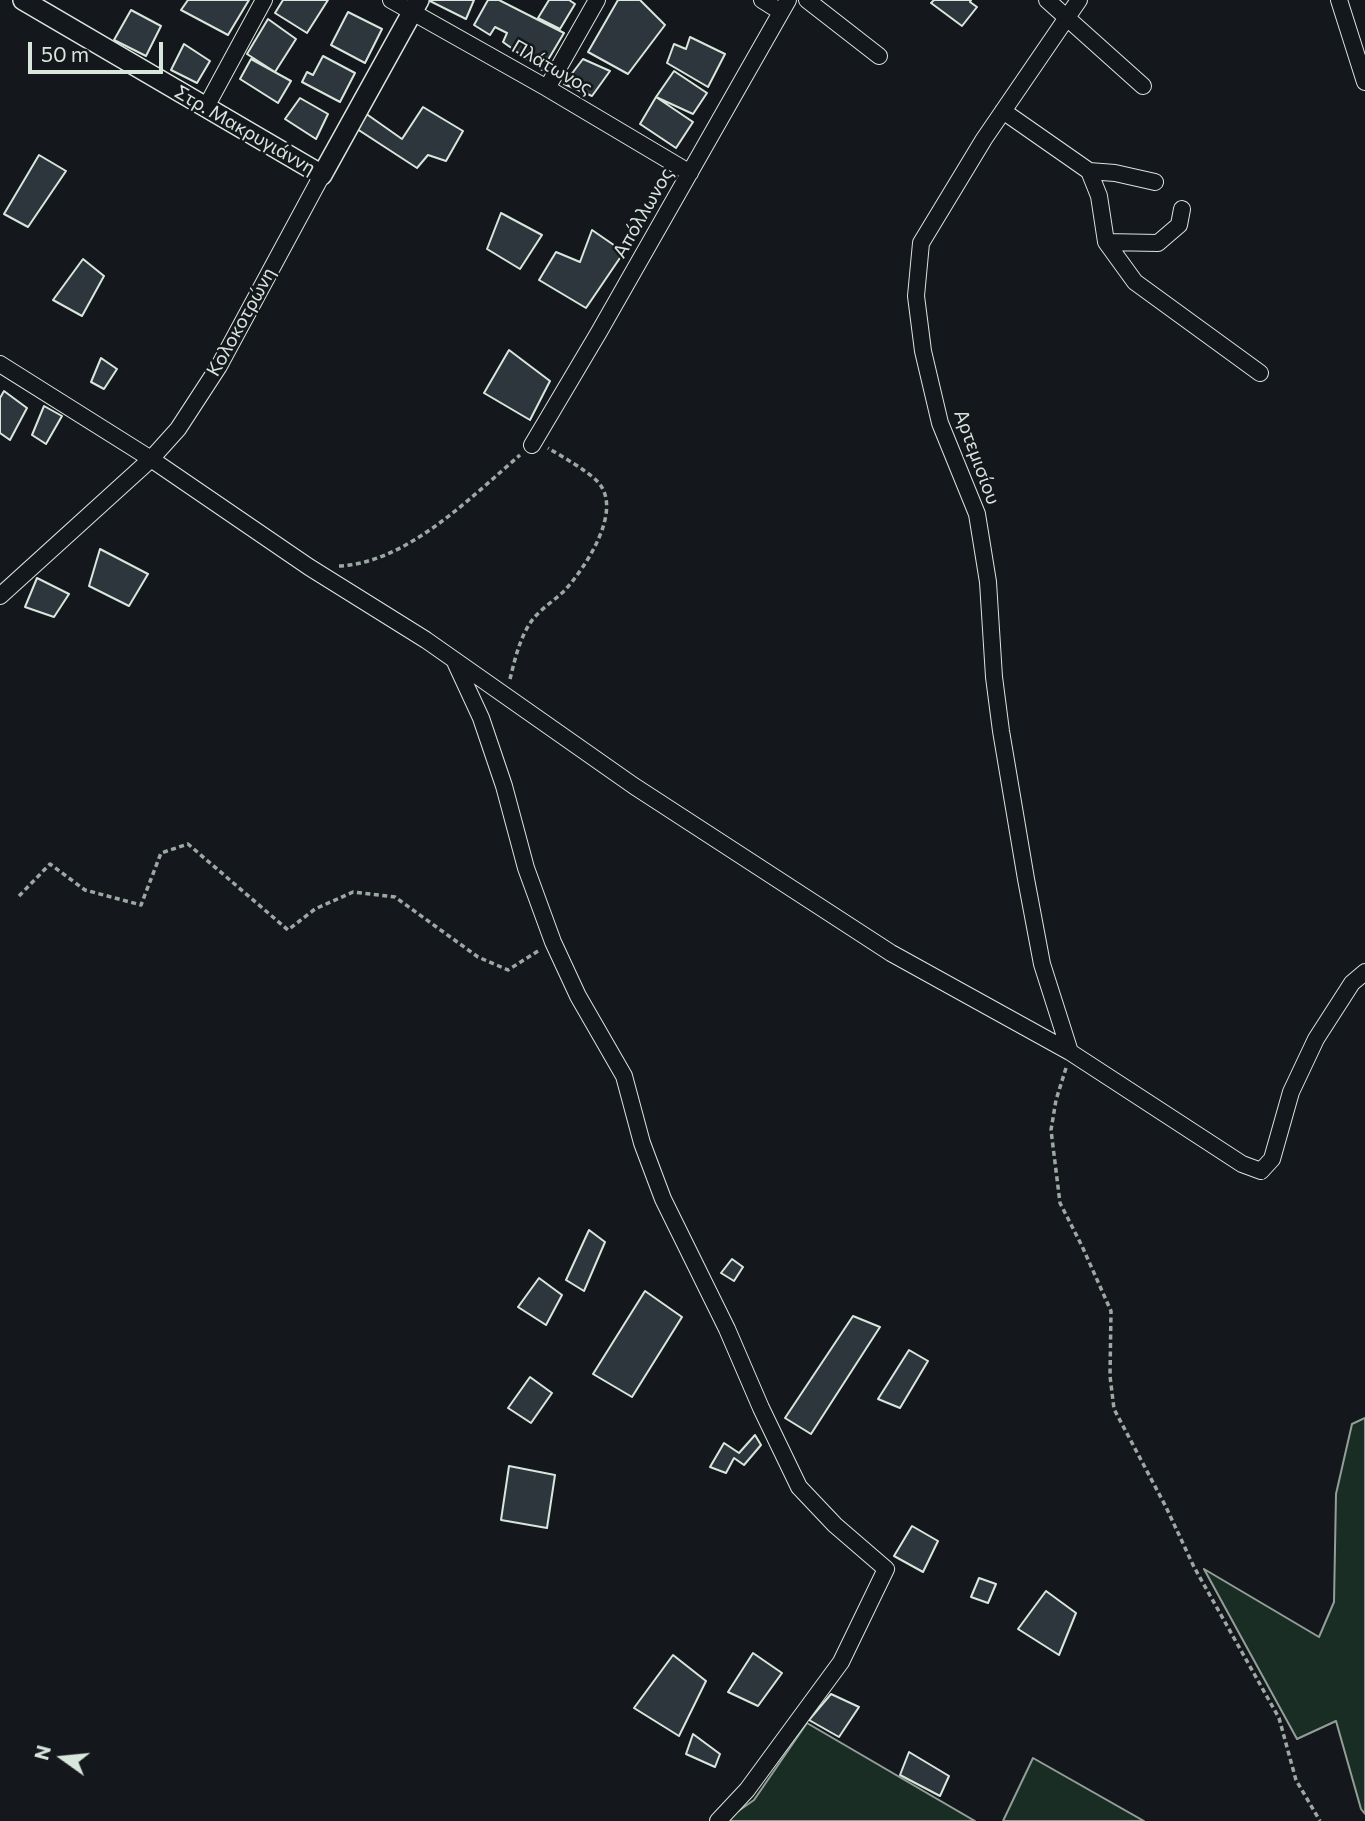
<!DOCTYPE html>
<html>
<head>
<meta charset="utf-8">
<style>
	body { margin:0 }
	#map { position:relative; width:1365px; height:1821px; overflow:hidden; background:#14181c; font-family:Commissioner,sans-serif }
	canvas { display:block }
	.north { position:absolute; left:28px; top:1723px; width:70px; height:70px; -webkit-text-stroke:5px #14181c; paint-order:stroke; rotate:285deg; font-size:19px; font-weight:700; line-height:28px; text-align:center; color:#d8e6dc }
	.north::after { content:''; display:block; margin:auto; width:24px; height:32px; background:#d8e6dc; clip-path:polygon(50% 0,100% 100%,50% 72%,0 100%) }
	.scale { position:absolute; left:28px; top:42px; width:135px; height:32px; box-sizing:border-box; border:4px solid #d8e6dc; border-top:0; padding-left:9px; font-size:21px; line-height:24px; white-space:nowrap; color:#d8e6dc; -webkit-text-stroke:5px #14181c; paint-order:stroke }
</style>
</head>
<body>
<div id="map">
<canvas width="1365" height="1821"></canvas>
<div class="north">N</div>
<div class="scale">50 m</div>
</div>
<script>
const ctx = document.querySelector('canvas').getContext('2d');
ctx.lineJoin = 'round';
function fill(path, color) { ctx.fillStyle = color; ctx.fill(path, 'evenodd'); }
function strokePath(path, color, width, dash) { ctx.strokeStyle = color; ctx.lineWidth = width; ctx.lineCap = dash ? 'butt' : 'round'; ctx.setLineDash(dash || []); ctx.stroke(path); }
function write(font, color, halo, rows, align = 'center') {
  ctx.font = font + ' Commissioner,sans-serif'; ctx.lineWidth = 5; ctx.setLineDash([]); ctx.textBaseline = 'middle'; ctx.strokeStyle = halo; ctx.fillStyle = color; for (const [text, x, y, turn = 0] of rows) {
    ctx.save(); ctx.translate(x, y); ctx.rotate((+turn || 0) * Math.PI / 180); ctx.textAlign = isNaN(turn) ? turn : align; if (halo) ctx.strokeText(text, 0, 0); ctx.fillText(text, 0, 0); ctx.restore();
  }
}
const green = new Path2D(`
	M1365,1418v396l-4,-5 -25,-88 -39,18 -93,-170 115,68 15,-35 2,-108 16,-70z
	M807,1723l168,98h-251l30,-21z
	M1033,1758l111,63h-141z`);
const building = new Path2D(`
	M188,0h61l-21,35 -47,-25z
	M283,0h45l-21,33 -32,-20z
	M428,0h46l-8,19z
	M488,0h11l65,33 -22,37 -39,-28 4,-9 -12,-6 -5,8 -16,-10z
	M549,0h20l6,4 -15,25 -22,-11z
	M618,0h22l25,25 -37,49 -40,-22z
	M934,0h37l-1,2 7,5 -15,19 -31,-23z
	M131,10l30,16 -15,30 -32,-16z
	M348,12l34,17 -17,34 -34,-18z
	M268,19l28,20 -21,33 -28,-18z
	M690,37l35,17 -17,33 -41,-24 7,-19 12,5z
	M184,44l26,17 -13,22 -26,-13z
	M323,56l32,17 -15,29 -38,-20 5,-10 6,3z
	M251,59l40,22 -13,22 -38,-24z
	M583,59l27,12 -18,25 -28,-12z
	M674,71l33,22 -14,21 -37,-17z
	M656,97l37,25 -17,26 -36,-24z
	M300,98l28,16 -12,25 -31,-20z
	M423,107l40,24 -17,30 -18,-6 -11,13 -63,-41 11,-14 37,26z
	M39,155l27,16 -38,56 -24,-13z
	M501,213l41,22 -22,34 -33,-20z
	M592,230l32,22 -38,56 -47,-28 17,-28 24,10z
	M83,259l21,17 -22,40 -29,-16z
	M509,350l41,31 -20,39 -46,-27z
	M101,358l16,11 -13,20 -13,-7z
	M4,391l23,17 -17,32 -10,-7v-35z
	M44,406l18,10 -16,28 -14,-9z
	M100,549l48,25 -19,32 -40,-20z
	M37,578l32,16 -15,23 -29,-10z
	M589,1230l16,12 -21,49 -18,-11z
	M732,1259l11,8 -9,14 -13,-8z
	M539,1278l23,17 -16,30 -28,-18z
	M645,1291l37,26 -50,80 -39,-23z
	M853,1316l27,11 -69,107 -26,-16z
	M909,1350l19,11 -28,47 -22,-9z
	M530,1377l22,16 -21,30 -23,-15z
	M755,1435l6,10 -17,20 -10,-7 -8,15 -16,-6 14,-24 15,10z
	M509,1466l46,9 -8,53 -46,-8z
	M912,1526l26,15 -15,31 -29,-16z
	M979,1578l17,6 -8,19 -17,-6z
	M1046,1591l30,22 -17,42 -41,-26z
	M753,1653l29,20 -24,33 -30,-14z
	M673,1655l33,26 -27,55 -45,-28z
	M831,1694l28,13 -20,30 -30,-17z
	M693,1734l27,20 -5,13 -29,-13z
	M909,1752l40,24 -9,20 -40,-21z`);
const path = new Path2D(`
	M339,566c68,-3 132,-69 181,-111
	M510,679c5,-20 10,-43 23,-60 9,-11 22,-19 32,-29 20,-22 60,-81 32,-109 -11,-11 -34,-24 -49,-33
	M19,896l31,-32 35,26 56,15 20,-52 27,-9 100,86 27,-21 38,-17 42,5 83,60 30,13 30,-19
	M1066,1068l-10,32 -5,30 9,73 22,43 29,65 -1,65 4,33 52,98 28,60 85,151 17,62 24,41`);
const minor = new Path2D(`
	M391,0l156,88 143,85
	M762,0l19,12
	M807,0l72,56
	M1047,0l96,86
	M1339,0l26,82
	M547,88l50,-88
	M206,107l58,-107
	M1003,111l86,60 10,25 7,46 29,40 125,91
	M1089,171l26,2 40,9
	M1106,242l52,1 21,-18 3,-16
	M0,364l151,95 158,108 117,73 208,146 257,167 179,99 172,112 19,7 11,-12 19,-67 25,-53 36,-56 13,-11
	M532,445l67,-113 189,-332
	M0,596l151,-137 27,-30 41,-63 103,-191
	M456,664l25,54 23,68 22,82 27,74 25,54 46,80 18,67 21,56 64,130 34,79 38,79 36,38 51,44 -45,93 -94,128 -29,31
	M1070,1052l-28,-88 -16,-85 -25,-148 -7,-54 -6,-95 -11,-68 -37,-91 -17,-72 -7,-55 5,-53 63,-104 95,-139`);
const tertiary = new Path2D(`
	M23,0l299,175 97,-175`);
const streetNames = [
	["Πλάτωνος",552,67,30],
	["Στρ. Μακρυγιάννη",245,130,30],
	["Απόλλωνος",643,213,-60],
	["Κολοκοτρώνη",241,322,-61],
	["Αρτεμισίου",977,457,70]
];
fill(green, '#1a2d24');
strokePath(green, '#939e99', 2);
fill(building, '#2c363c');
strokePath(building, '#d8e6dc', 2);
strokePath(minor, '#d8e6dc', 18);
strokePath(tertiary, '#d8e6dc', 22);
strokePath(path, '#9da8a2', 3.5, [5, 3.5]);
strokePath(minor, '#14181c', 16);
strokePath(tertiary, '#14181c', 19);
write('19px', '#d8e6dc', '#14181c', streetNames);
</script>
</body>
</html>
